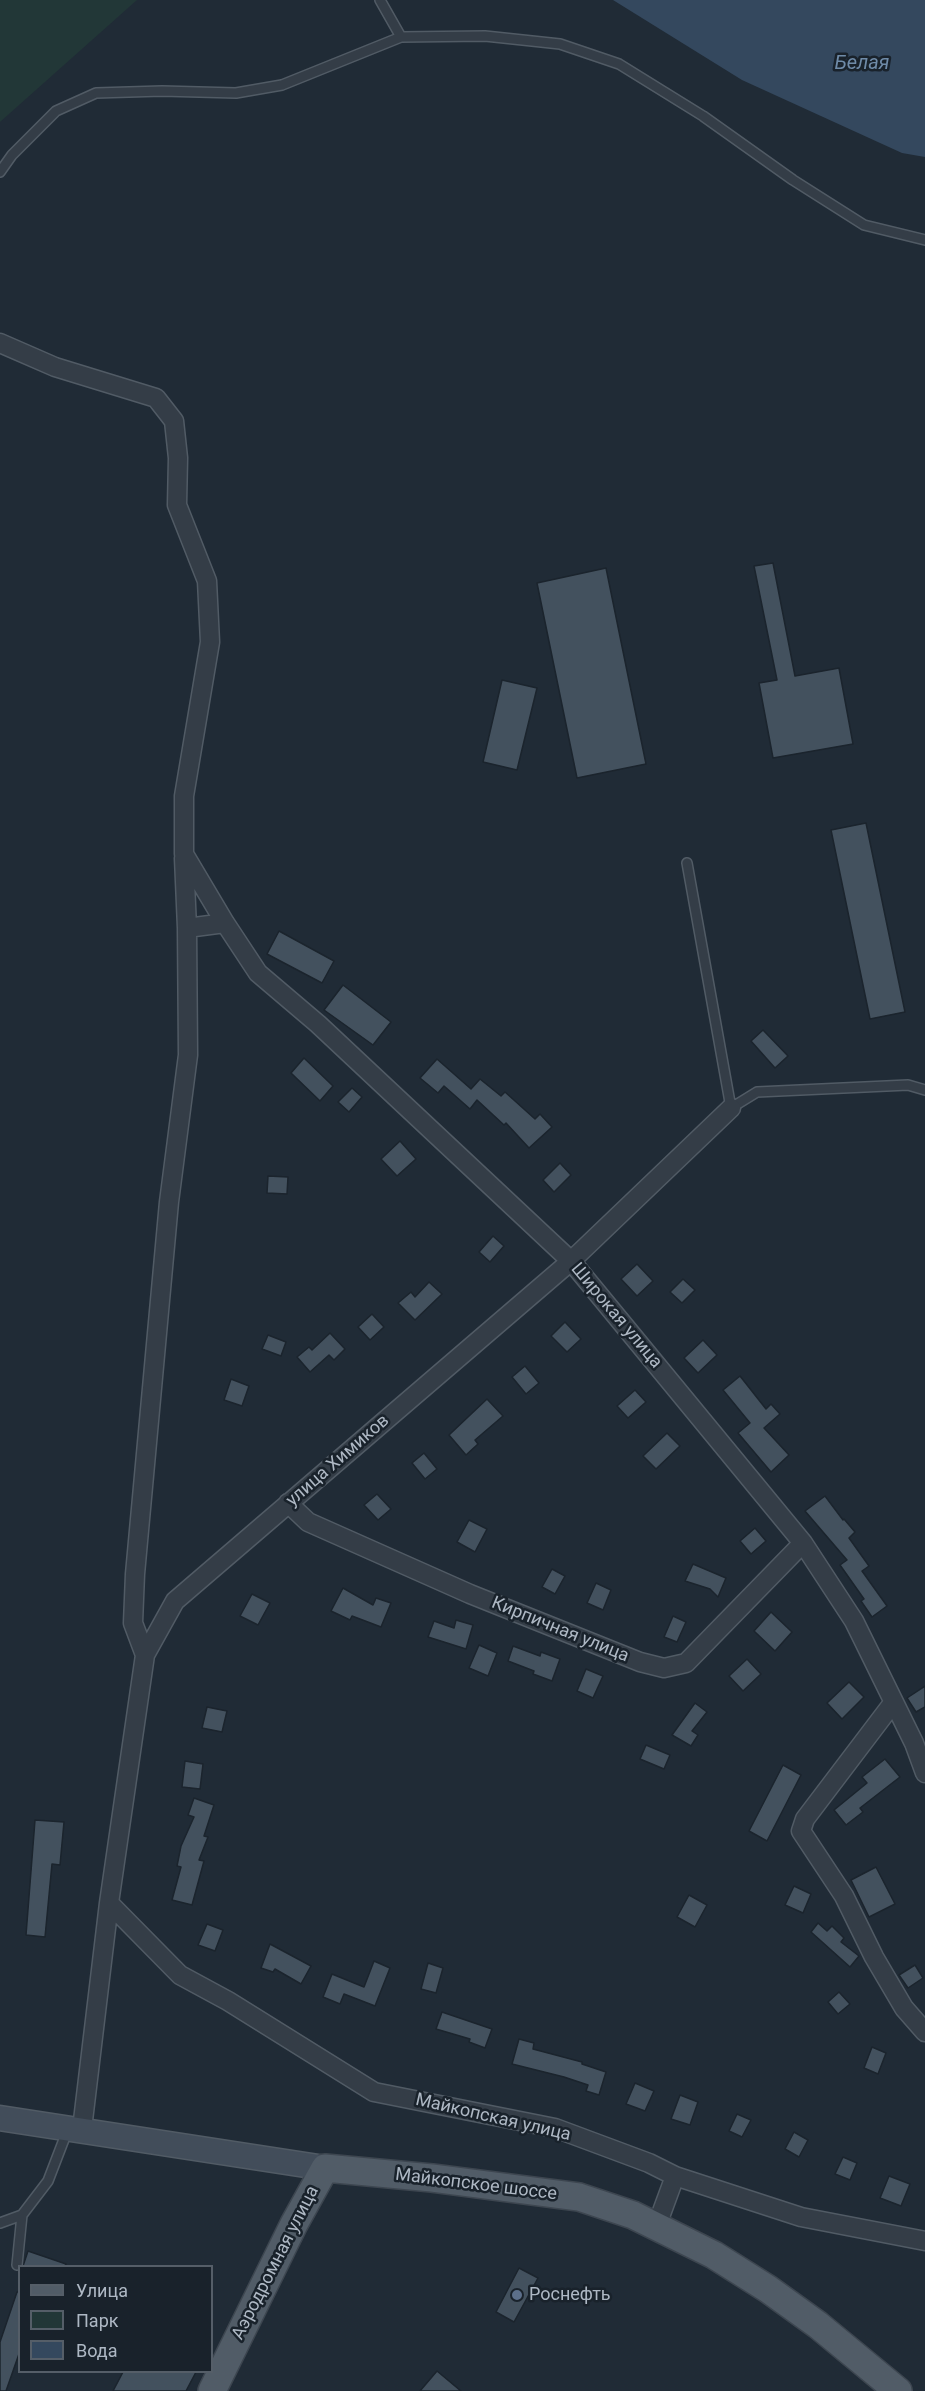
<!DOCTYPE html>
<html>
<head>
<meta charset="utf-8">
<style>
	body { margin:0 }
	#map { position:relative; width:925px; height:2391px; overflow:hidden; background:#202b36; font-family:Roboto,sans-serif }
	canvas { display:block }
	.legend { position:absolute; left:18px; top:2265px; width:195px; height:108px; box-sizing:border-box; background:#19222b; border:2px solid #555e68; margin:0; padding:8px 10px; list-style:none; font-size:18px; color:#aeb8c4 }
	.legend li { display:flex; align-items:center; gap:12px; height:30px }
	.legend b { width:30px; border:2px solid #555e68 }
</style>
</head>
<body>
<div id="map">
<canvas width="925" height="2391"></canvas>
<ul class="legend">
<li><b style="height:8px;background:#515c67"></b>Улица</li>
<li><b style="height:16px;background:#223737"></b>Парк</li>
<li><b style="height:16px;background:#34485e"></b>Вода</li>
</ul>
</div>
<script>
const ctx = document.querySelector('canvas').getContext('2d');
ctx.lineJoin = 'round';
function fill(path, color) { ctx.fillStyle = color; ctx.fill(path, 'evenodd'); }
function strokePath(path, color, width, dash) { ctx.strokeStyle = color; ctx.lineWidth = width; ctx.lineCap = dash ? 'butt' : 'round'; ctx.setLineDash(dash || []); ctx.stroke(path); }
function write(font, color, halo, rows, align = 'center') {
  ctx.font = font + ' Roboto,sans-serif'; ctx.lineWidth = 5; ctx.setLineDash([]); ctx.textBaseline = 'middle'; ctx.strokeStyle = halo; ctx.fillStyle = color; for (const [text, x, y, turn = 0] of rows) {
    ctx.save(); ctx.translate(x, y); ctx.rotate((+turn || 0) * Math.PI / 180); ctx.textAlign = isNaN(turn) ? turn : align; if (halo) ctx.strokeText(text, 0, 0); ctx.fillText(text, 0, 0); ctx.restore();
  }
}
const green = new Path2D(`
	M0,0h137l-137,122z`);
const water = new Path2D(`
	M613,0h312v157l-23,-4 -160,-73z`);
const building = new Path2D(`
	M773,563l22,113 44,-8 14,76 -80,14 -14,-75 18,-3 -23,-114z
	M606,568l40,196 -69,14 -40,-195z
	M502,680l35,8 -20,82 -34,-8z
	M866,823l39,189 -35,7 -39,-189z
	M279,931l55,30 -12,22 -55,-29z
	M343,985l48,37 -18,23 -49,-35z
	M763,1030l25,26 -13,12 -24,-27z
	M304,1058l29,28 -13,15 -29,-28z
	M437,1059l34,30 9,-10 21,17 4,-4 30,27 5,-5 12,13 -23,21 -23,-25 -2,2 -27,-25 -7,9 -26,-23 -6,7 -18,-15z
	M352,1088l10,9 -13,15 -11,-10z
	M400,1141l16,18 -19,17 -16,-17z
	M560,1163l11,12 -17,17 -11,-12z
	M268,1176l20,1 -1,17 -20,-1z
	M493,1236l11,10 -14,16 -11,-10z
	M637,1264l16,17 -16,15 -16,-17z
	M683,1279l12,11 -13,13 -12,-11z
	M429,1282l13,12 -27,26 -17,-17 13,-11 4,5z
	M372,1314l12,13 -14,13 -12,-13z
	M565,1322l16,17 -14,13 -16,-16z
	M330,1333l15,16 -11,11 -5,-5 -19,17 -13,-15 12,-10 3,3z
	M268,1335l18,7 -5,14 -19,-7z
	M703,1340l14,15 -19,18 -14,-15z
	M525,1366l14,17 -13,11 -14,-17z
	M740,1376l26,33 5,-5 9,10 -16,14 25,27 -18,17 -33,-39 12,-10 -27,-33z
	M231,1379l18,7 -7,20 -18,-6z
	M635,1390l11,12 -18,16 -11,-12z
	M487,1399l16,17 -28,24 3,4 -12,11 -17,-20z
	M667,1433l13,13 -24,23 -13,-13z
	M424,1453l13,16 -12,10 -13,-16z
	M377,1494l14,15 -13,11 -14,-15z
	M825,1496l18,24 1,-1 11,13 -6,6 20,28 -7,5 25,35 -15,11 -11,-16 3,-2 -24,-34 7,-5 -42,-49z
	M469,1520l18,9 -12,23 -18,-10z
	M755,1528l11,13 -15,13 -11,-13z
	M693,1564l33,14 -8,19 -8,-8 -25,-8z
	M552,1569l13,7 -10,18 -13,-7z
	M596,1583l15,7 -8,20 -16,-7z
	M343,1588l30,17 3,-7 15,5 -10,24 -29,-11 -2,4 -19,-9z
	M252,1594l18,9 -12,22 -18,-9z
	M771,1612l21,20 -17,19 -21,-20z
	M673,1616l13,6 -9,20 -13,-5z
	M456,1620l17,5 -7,24 -38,-12 6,-16 20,7z
	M479,1645l18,8 -9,23 -19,-8z
	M513,1646l27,10 1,-4 19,7 -8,22 -19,-7 1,-3 -26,-10z
	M747,1659l14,15 -18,17 -14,-15z
	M586,1669l17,7 -10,22 -16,-7z
	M849,1682l15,15 -22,22 -15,-16z
	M925,1686v21l-9,5 -9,-14z
	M695,1703l12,9 -15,19 6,4 -7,11 -19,-11z
	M207,1707l20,4 -5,21 -20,-4z
	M646,1745l24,10 -6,14 -24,-10z
	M885,1759l15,18 -40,31 3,4 -17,13 -12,-15 33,-27 -5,-6z
	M185,1761l18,3 -3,25 -18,-2z
	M783,1765l18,10 -34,66 -18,-10z
	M194,1798l20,7 -10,31 4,1 -9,23 5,1 -12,44 -20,-5 9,-33 -4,-1 4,-20 13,-29 -6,-2z
	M35,1820l29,2 -4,43 -8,-1 -7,73 -19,-2z
	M876,1867l19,37 -26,13 -18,-37z
	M794,1886l17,8 -8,19 -18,-8z
	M689,1895l18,10 -12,22 -18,-10z
	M818,1923l9,8 5,-5 12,12 -3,4 18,14 -9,11 -39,-35z
	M207,1924l16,6 -8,21 -17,-6z
	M270,1944l41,22 -10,18 -26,-15 -2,3 -12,-4z
	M374,1961l16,7 -15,38 -31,-12 -4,10 -17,-7 9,-23 32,13z
	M428,1963l15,5 -7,25 -15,-4z
	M915,1965l8,13 -15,10 -9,-13z
	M839,1992l11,12 -12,10 -10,-12z
	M442,2012l50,17 -7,19 -16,-6 1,-3 -34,-10z
	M519,2039l15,4 -1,6 49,13v2l24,8 -7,23 -13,-4 2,-6 -24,-8 -52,-13z
	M872,2047l14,6 -8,21 -14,-6z
	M635,2083l19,8 -9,20 -19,-7z
	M680,2095l18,7 -8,23 -19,-6z
	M737,2114l14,6 -9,17 -13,-6z
	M794,2132l14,8 -9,17 -14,-8z
	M843,2157l14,6 -7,17 -15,-6z
	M889,2176l21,8 -9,22 -21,-8z
	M28,2251l38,13 -1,2h-42z
	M519,2268l19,10 -24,44 -18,-10z
	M17,2292h3v59l-14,40h-6v-49z
	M437,2371l24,20h-41z
	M123,2372h73l-10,19h-73z`);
const lane = new Path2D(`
	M380,0l21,37
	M0,172l12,-17 44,-44 40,-18 66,-2 74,2 46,-8 119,-48 84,-1 75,8 59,20 84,52 90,64 71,45 61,15
	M687,863l44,245 26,-16 151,-7 17,5
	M0,2223l22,-8 26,-34 20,-52
	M17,2265l5,-50`);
const street = new Path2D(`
	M0,343l55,24 101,31 18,23 4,37 -1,47 30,76 3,61 -26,154v58l41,69 33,50 60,51 253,237 232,282 51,78 60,122 11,30
	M184,858l3,70
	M288,1503l20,19 162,72 170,68 24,6 22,-5 117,-120
	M145,1655l-12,-32 2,-49 34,-372 19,-147 -1,-127 38,-5
	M893,1703l-88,116 -4,12 43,65 30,61 30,51 21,24
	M109,1903l71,72 48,26 146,91 181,36 94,35 26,13 126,41 124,24
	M82,2129l27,-226 36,-248 30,-54 396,-340 160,-153
	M657,2225l18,-49`);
const secondary = new Path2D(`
	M0,2118l325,50`);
const primary = new Path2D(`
	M212,2391l82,-167 31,-56 107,10 147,19 54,18 81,40 54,34 50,36 80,66`);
const markers = [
	[517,2295,6,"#5c6f8a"]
];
const streetNames = [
	["Широкая улица",616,1316,50],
	["улица Химиков",338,1461,-41],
	["Кирпичная улица",560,1630,22],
	["Майкопская улица",493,2118,13],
	["Майкопское шоссе",476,2185,7],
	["Аэродромная улица",276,2263,-63]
];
const poiNames = [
	["Роснефть",529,2295]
];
const waterNames = [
	["Белая",862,64]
];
fill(green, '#223737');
fill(water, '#34485e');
fill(building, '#43515e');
strokePath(building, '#1b242d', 1.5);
strokePath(lane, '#515b65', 12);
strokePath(street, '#515b65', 21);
strokePath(secondary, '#515b65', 27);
strokePath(primary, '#3d4650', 30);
strokePath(lane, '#343d47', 9);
strokePath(street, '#343d47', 18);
strokePath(secondary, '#424d5a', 24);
strokePath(primary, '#515c67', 27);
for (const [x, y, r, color] of markers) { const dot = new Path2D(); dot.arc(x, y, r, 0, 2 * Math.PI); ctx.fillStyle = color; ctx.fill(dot); strokePath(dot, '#19222b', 2); }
write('18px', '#aeb8c4', '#19222b', streetNames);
write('18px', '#aeb8c4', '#19222b', poiNames, 'left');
write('italic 20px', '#6f8ba8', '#19222b', waterNames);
</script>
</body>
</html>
